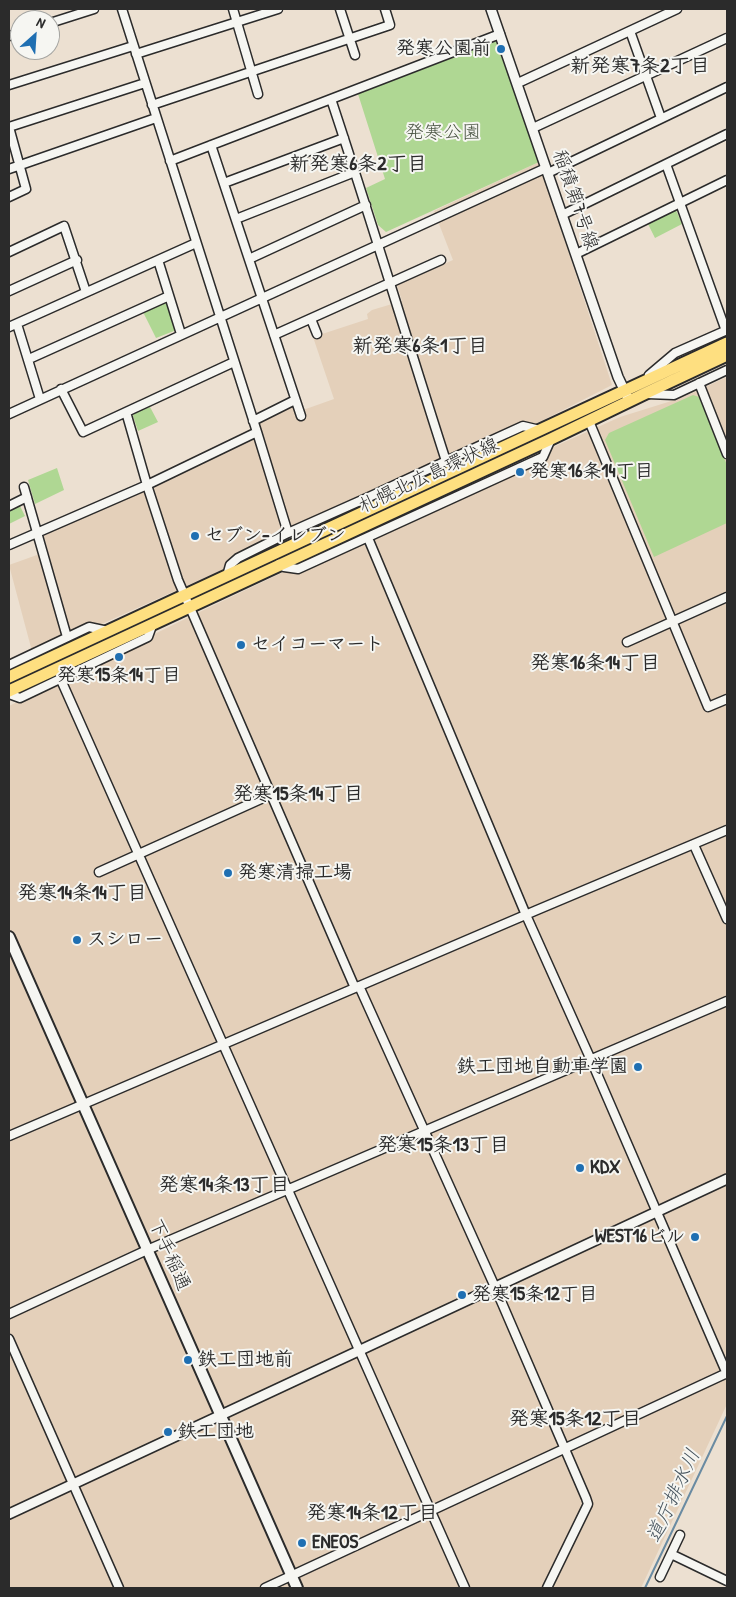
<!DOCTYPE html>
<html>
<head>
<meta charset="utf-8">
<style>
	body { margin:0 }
	#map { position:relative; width:736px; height:1597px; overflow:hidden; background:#ece0d1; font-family:"Patrick Hand",sans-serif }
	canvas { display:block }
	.frame { position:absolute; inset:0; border:10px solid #2b2b2b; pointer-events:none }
	.north { position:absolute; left:10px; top:10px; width:50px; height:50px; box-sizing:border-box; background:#f6f6f2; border:1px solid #a5a5a2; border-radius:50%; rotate:26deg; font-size:14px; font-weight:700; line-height:20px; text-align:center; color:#2b2b2b }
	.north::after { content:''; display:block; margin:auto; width:18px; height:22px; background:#1f6fb2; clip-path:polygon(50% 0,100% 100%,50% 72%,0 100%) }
</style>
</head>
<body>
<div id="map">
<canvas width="736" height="1597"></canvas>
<div class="frame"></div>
<div class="north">N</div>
</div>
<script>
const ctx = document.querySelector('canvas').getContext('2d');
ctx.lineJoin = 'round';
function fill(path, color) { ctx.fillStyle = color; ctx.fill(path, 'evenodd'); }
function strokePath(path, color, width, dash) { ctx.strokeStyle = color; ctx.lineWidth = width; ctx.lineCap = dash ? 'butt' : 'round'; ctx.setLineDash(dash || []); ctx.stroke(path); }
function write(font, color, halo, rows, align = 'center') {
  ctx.font = font + ' "Patrick Hand","Klee One",sans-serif'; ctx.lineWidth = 4; ctx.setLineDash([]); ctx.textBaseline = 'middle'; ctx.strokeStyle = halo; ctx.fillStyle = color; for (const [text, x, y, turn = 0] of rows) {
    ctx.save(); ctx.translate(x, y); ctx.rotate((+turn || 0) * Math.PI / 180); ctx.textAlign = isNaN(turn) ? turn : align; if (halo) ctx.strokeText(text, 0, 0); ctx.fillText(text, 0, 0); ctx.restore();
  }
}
const built = new Path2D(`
	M539,162l73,223 -92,47 -181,85 -306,138 -24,-90 39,-14 -5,-16 219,-101 -4,-11 41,-21 4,8 31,-11 -21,-62 55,-18 -1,-5 5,-4 30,-9 -5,-16 56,-25 -19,-49z
	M727,377v1027l-86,184h-632v-882l180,-89 227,-108 204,-92 61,-19z`);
const green = new Path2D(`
	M496,41l43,121 -153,70 -8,-7 -12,-37 19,-9 -27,-85z
	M676,210l6,14 -27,14 -7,-14z
	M165,301l3,2 8,24 -2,4 -18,7 -13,-26z
	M693,395l6,2 28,68v58l-73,34 -49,-117 4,-7z
	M150,407l8,15 -20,9 -5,-15 1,-3z
	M57,468l7,22 -29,14 -7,-24z
	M16,506h4l5,10 -16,8v-14z`);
const stream = new Path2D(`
	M645,1588l82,-172`);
const minor = new Path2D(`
	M122,9l135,423 31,101
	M233,9l25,85
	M340,9l15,46
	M50,23l44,-14
	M630,31l31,87
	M9,36l11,-3
	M136,54l142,-45
	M518,83l159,-74
	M9,85l124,-39
	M331,99c40,120 76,241 115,362
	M152,105l238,-80 -5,-16
	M9,127l136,-44
	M9,127l17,62 -17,8
	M533,128l194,-90
	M211,145l90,271
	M170,161l330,-127
	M666,164l60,167
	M9,169l147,-51
	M548,173l179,-86
	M224,183l120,-45
	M562,215l165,-81
	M236,219l119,-47
	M9,252l55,-26 22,66
	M576,254l151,-74
	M249,259l117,-54
	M158,260l23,74
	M9,291l68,-31
	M311,319l6,15
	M17,324l23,75
	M9,327l187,-84
	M274,335l167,-75
	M29,359l140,-63
	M649,375l26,-22 52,-23
	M699,383l28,71
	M61,389l22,43 151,-70
	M647,394l27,1 53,-25
	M126,412l21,73 31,95 177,408
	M9,414l537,-246
	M253,421l42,-21
	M589,421l119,286 19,-8
	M24,487l43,150
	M9,506l18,-9
	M368,538l158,377 65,145 136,314
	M9,545l138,-60 110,-53
	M279,564l5,3 14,2 245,-112 8,-18
	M227,576l3,-11 8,-7 50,-25 83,-37 75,-35 77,-35 17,4
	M627,642l100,-45
	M9,665l80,-38 19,4
	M61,680l404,908
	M9,694l11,4 128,-61 5,-14
	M694,845l33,74
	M99,872l173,-78
	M359,986l136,301 91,211 2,6 -41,84
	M9,1136l528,-226 190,-80
	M9,1314l138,-64 580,-249
	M9,1339l110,249
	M671,1554l56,27
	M660,1577l20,-42
	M265,1588l462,-215`);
const tertiary = new Path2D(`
	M491,9l127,368 9,19
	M9,1514l718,-335`);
const secondary = new Path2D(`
	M9,937l288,651`);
const primary = new Path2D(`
	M9,677l718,-334
	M9,691l542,-252 93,-45 83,-39`);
const markers = [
	[501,49,5,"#1f6fb2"],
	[520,472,5,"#1f6fb2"],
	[195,536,5,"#1f6fb2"],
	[241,645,5,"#1f6fb2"],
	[119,657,5,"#1f6fb2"],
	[228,873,5,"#1f6fb2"],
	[77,940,5,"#1f6fb2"],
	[638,1067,5,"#1f6fb2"],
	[580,1168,5,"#1f6fb2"],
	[695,1237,5,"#1f6fb2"],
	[462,1295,5,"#1f6fb2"],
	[188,1360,5,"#1f6fb2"],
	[168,1432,5,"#1f6fb2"],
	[302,1543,5,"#1f6fb2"]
];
const poiNames = [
	["発寒公園前",491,49,"right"],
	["発寒16条14丁目",530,472],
	["セブン-イレブン",205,536],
	["セイコーマート",251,645],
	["発寒15条14丁目",119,676,"center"],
	["発寒清掃工場",238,873],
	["スシロー",87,940],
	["鉄工団地自動車学園",628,1067,"right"],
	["KDX",590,1168],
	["WEST16ビル",685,1237,"right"],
	["発寒15条12丁目",472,1295],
	["鉄工団地前",198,1360],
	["鉄工団地",178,1432],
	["ENEOS",312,1543]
];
const parkNames = [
	["発寒公園",443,133]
];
const streetNames = [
	["稲積第7号線",575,200,71],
	["札幌北広島環状線",429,476,-25],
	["下手稲通",169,1255,66]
];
const neighbourhoodNames = [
	["新発寒7条2丁目",640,67],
	["新発寒6条2丁目",358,165],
	["新発寒6条1丁目",420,347],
	["発寒16条14丁目",595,664],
	["発寒15条14丁目",298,795],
	["発寒14条14丁目",82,894],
	["発寒15条13丁目",443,1146],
	["発寒14条13丁目",224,1186],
	["発寒15条12丁目",575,1420],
	["発寒14条12丁目",372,1514]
];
const waterNames = [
	["道庁排水川",674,1496,-65]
];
fill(built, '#e4d0ba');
fill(green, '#afd793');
strokePath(stream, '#6a8ba2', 2);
strokePath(minor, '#2b2b2b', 11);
strokePath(tertiary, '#2b2b2b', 12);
strokePath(secondary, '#2b2b2b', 14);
strokePath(primary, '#2b2b2b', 15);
strokePath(minor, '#f6f6f2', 8);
strokePath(tertiary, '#f6f6f2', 9);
strokePath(secondary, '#f6f6f2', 10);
strokePath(primary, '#fedf80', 11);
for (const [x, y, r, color] of markers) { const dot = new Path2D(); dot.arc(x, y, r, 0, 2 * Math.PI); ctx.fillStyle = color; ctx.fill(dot); strokePath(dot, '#f6f6f2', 2); }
write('bold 19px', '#2b2b2b', '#f6f6f2', poiNames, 'left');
write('19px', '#4c5645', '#f6f6f2', parkNames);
write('19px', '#2b2b2b', '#f6f6f2', streetNames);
write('bold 20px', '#2b2b2b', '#f6f6f2', neighbourhoodNames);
write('italic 20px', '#45535d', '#f6f6f2', waterNames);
</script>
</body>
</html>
